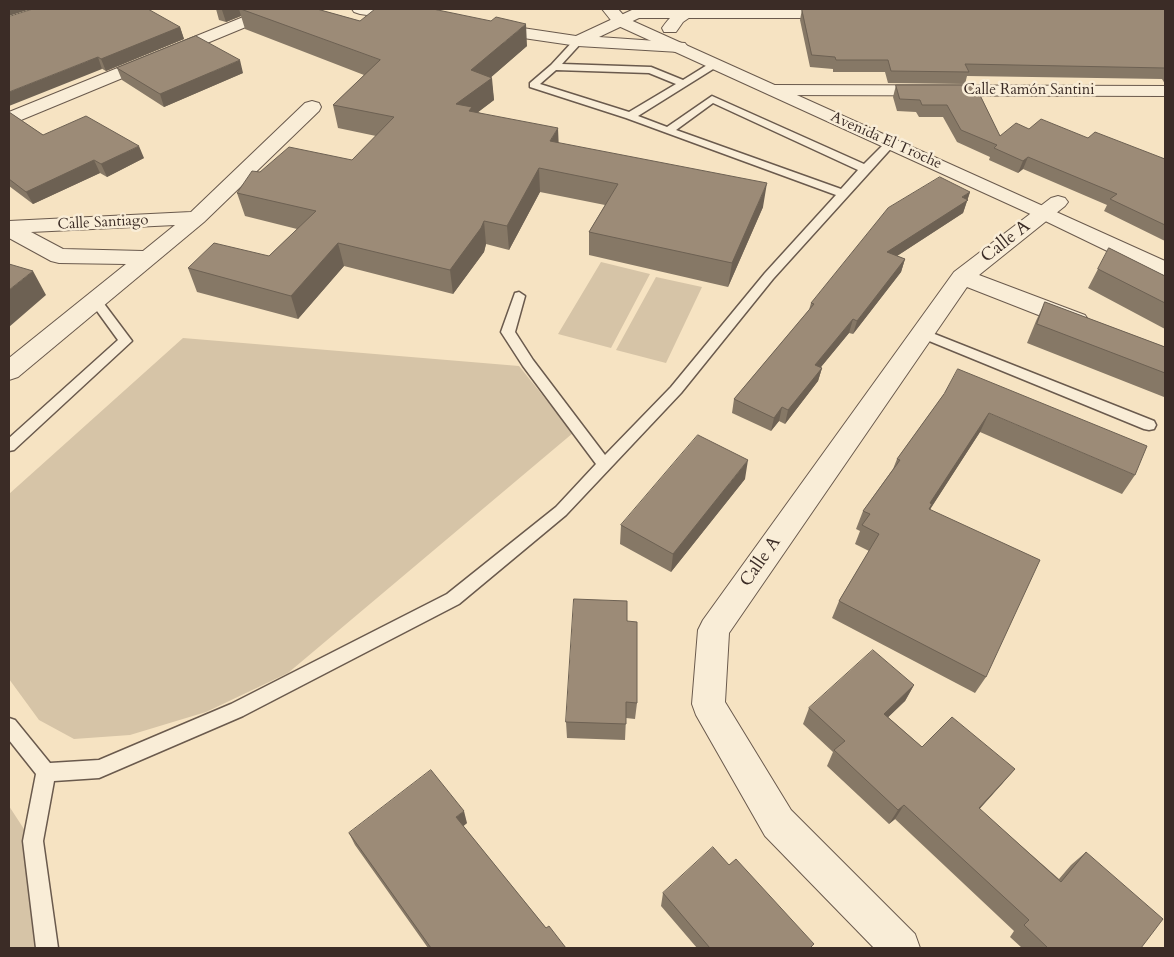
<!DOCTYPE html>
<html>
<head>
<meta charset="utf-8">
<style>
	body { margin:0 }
	#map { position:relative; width:1174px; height:957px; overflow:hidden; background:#f6e3c2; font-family:Cardo,serif }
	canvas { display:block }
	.frame { position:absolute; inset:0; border:10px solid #3b2c26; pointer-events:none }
</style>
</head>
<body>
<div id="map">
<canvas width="1174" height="957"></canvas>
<div class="frame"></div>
</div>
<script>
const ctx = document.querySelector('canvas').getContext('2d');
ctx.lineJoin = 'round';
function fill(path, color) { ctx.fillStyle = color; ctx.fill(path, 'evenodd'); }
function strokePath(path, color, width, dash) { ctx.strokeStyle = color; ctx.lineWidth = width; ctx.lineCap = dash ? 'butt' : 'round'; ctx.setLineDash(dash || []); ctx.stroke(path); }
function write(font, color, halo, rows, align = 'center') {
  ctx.font = font + ' Cardo,serif'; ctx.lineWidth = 5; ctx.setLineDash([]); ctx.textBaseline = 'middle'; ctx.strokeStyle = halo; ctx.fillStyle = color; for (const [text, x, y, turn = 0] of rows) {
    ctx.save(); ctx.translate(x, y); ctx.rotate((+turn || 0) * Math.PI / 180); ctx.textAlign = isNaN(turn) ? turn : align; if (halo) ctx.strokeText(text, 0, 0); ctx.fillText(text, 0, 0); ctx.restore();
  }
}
const green = new Path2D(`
	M601,262l49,12 -39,74 -53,-14z
	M656,277l46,10 -36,76 -50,-13z
	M183,338l336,28 54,67 -285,240 -82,39 -76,23 -56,4 -35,-19 -30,-41v-185z
	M9,806l24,37 25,105h-49z`);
const service = new Path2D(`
	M578,38l5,3 -21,23 89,3 32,13 29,-18h6v4l-80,50 29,11 45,-31 152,68 23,-23 4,-1 5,3 -123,136 -92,114 -115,122 -107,89 -216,112 -144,62 -45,3 -11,60 15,107h-22l-13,-107 13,-67 -27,-34v-22l6,2 35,43 49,-3 132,-56 216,-110 109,-87 40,-43 -73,-98 -22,-34 14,-39 4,-1 6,4 -10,36 18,28 72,95 66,-68 94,-114 71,-78 -210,-77 -96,-31v-4l21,-18 24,-26zM556,70l93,3 27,11 -47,28 -89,-28zM713,103l145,67 -17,19 -165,-59z
	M95,296l4,1 33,44 -118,109 -5,1v-13l109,-98 -29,-40z
	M922,329l232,92 2,4 -2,4 -5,1 -5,-1 -227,-93 -2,-3 2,-3z`);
const minor = new Path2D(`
	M263,9h21l-2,3 -273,113v-13z
	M352,9h40l23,4 2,3 -2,3 -6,2 -49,-7 -6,-2z
	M634,9h206l6,4 -2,3 -6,2h-199l-40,19 86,6 3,4 -3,4 -6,1 -101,-6 -89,-13 -6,-1 -2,-4 2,-4 6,-1 87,13z
	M774,85l391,1v10l-391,-1 -6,-1 -3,-4 3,-4z
	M312,101l7,2 2,4 -2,4 -115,111 -186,155 -9,3v-22l117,-94 -67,-1 -8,-2 -42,-23v-17l182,-9 114,-109zM175,225l-32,26 -80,-2 -32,-17z
	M1058,196l7,2 3,4 -3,4 -86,69 106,40 4,6 -4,6 -8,2 -8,-2 -102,-40 -238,346 -4,69 66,108 124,124 5,14h-46l-109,-112 -69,-121 -4,-11 6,-74 5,-10 251,-348 97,-74z`);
const tertiary = new Path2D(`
	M602,9h16l8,9 539,243v16l-8,-2 -120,-58 -423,-193z
	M690,9l6,4 -13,9 -7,10h-12l-2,-4c7,-10 15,-19 28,-19z`);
const wall = new Path2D(`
	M216,9h101l43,12 167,25 -36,31 3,23 -16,12 80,31 205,64 -35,80 -139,-32v-23l16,-27 -65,-13 -31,58 -23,-6 -2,8 -31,42 -109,-28 -46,53 -101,-27 -9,-24 81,-12 28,-27 -52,-13 -8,-23 23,-21 92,-12 24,-24 -38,-8 -5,-23 31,-30 -119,-46 -4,-13 -15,6 -7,-2z
	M802,9h363v75l-3,-5 -195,-3 -2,8 -77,-1 -3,-11h-52v-3l-23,-2 -10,-47z
	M9,17l171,10 4,12 -78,32z
	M117,68l126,5 -79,34 -42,-27z
	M896,85h79l25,51 29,-7 59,9 77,21v82l-61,-30 3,-6 -84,-36 -5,4 -29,-13 1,-3 -33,-15 -14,-25h-24l-3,-5 -19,-1 -4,-14z
	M9,112l34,23 101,23 -37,19 -7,-4 -67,31 -24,-18z
	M970,192l-7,21 -66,43 8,3 -4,13 -48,62 -4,-1 -29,35h2l-4,13 -33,43 -6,-3 -8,10 -39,-18 2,-14 75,-89 2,-7z
	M1109,248l56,28v53l-77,-41z
	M1045,302l120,45v47l-1,3 -137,-54 9,-22z
	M944,394l191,81 -13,19 -142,-62 -50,77 56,168 -11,16 -143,-75 7,-17 30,-50 -14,-7 5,-13 -4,-2 7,-18 30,-42 4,-10z
	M745,479l-74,93 -51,-28 1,-19z
	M627,621l10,82 -2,16 -9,-1 -1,22 -58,-2 -1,-16z
	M914,685l-9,16 -17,16 34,30 93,22 -36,40 80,70 12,-14 15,-13 55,96h-119l-12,-11 4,-6 -119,-112 -6,5 -62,-58 6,-14 -30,-28 6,-16z
	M467,823l-4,3 83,102 20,20h-138l-73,-103 -6,-12z
	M729,865l82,83h-114l-36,-42 2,-13z`);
const shadedWall = new Path2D(`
	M9,9h22l-22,7z
	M225,9h14l2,7 -15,6 -4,-12z
	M526,24l1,22 -46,40 11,-8 2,22 -21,16 -17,-12 15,-34z
	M180,27l4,12 -78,32 -5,-12z
	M98,57l4,12 -93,37v-14z
	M240,60l3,13 -79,34 -4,-13z
	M558,128l1,23 -9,-10z
	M139,146l5,12 -37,19 -6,-13z
	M1028,157l-5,12 -5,4 5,-12z
	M94,160l6,13 -67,31 -7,-12z
	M539,168l1,24 -31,58 -2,-24z
	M767,183l-4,24 -35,80 4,-24z
	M970,192l-7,21 -80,52 4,-13 75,-55z
	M484,221l2,23 -2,8 -31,42 -3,-24z
	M338,243l6,23 -46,53 -7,-23z
	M905,259l-4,13 -48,62 4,-13z
	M33,271l13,24 -37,32v-37z
	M853,319l-4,14 -37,45 3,-13z
	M822,368l-4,13 -33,43 3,-14z
	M782,407l-3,14 -8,10 3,-13z
	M989,413l-9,19 -49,76 -7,14 6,-19z
	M748,460l-3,19 -74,93 2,-18z
	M914,685l-9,16 -29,28 8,-15z
	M1015,769l-13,15 -35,39 12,-15z
	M904,805l-9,14 -6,5 9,-14z
	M464,811l3,12 -7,6 -4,-12z`);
const building = new Path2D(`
	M33,9h115l32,18 -79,32 -3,-2 -89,35v-75z
	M241,9h76l43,12 15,-12h58l58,12 5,-4 30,7 -55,46 21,8 -36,26 16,3 -3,4 89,17 -8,13 217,42 -35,80 -143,-31 29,-48 -79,-16 -32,58 -23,-5 -3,7 -31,42 -112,-27 -47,53 -103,-28 26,-25 55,13 47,-45 -79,-18 15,-22 8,1 29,-25 63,13 42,-43 -61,-12 47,-45z
	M802,9h363v59l-200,-4 4,8 -78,-1 -3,-11h-52l-1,-3 -23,-2z
	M196,36l44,24 -80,34 -43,-26z
	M896,85h79l25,51 16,-13 13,6 12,-10 47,19 7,-6 70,27v66l-55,-26 7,-5 -89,-37 -5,4 -29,-13 3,-3 -36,-15 -14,-25h-25l-2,-5 -20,-1z
	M9,112l34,23 43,-19 53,30 -38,18 -7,-4 -68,32 -17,-13z
	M940,177l30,15 -8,5 6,3 -81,52 18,7 -48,62 -4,-2 -38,46 7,3 -34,42 -6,-3 -8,11 -40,-19 80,-95 -3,-1 77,-95z
	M1109,248l56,28v27l-67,-34z
	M9,264l24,7 -24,19z
	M1045,302l120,45v26l-128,-49z
	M958,369l189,77 -12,29 -146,-62 -59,90 2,1 -3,5 111,51 -54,117 -147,-76 40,-67 -17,-9 8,-11 -7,-3 37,-51 -3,-1 47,-65z
	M698,435l50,25 -75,94 -52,-29z
	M574,599l53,2v20l10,1v81l-11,-1v22l-60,-2z
	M873,650l41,35 -30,29 38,33 30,-30 63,52 -36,39 82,74 25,-30 77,67 -22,29h-93l-24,-23 5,-5 -125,-115 -6,5 -64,-60 11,-9 -36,-33z
	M431,770l33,41 -8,6 90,111 3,-2 17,22h-135l-82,-115z
	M713,847l16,18 7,-6 78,85 -4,4h-100l-47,-55z`);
const farStreetnames = [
	["Calle Ramón Santini",1029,91],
	["Avenida El Troche",886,141,24],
	["Calle Santiago",103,223,-3]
];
const streetNames = [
	["Calle A",1006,242,-38],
	["Calle A",761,562,-55]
];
fill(green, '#d6c4a7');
strokePath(service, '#6a5a4d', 3);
strokePath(minor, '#6a5a4d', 2);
strokePath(tertiary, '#6a5a4d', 2);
fill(service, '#f9edd7');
fill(minor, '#f9edd7');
fill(tertiary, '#f9edd7');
fill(wall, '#867866');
fill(shadedWall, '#6d6153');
fill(building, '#9c8b77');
strokePath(building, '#6d6153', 1);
write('15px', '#3b2c26', '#f9edd7', farStreetnames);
write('18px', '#3b2c26', '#f9edd7', streetNames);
</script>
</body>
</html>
